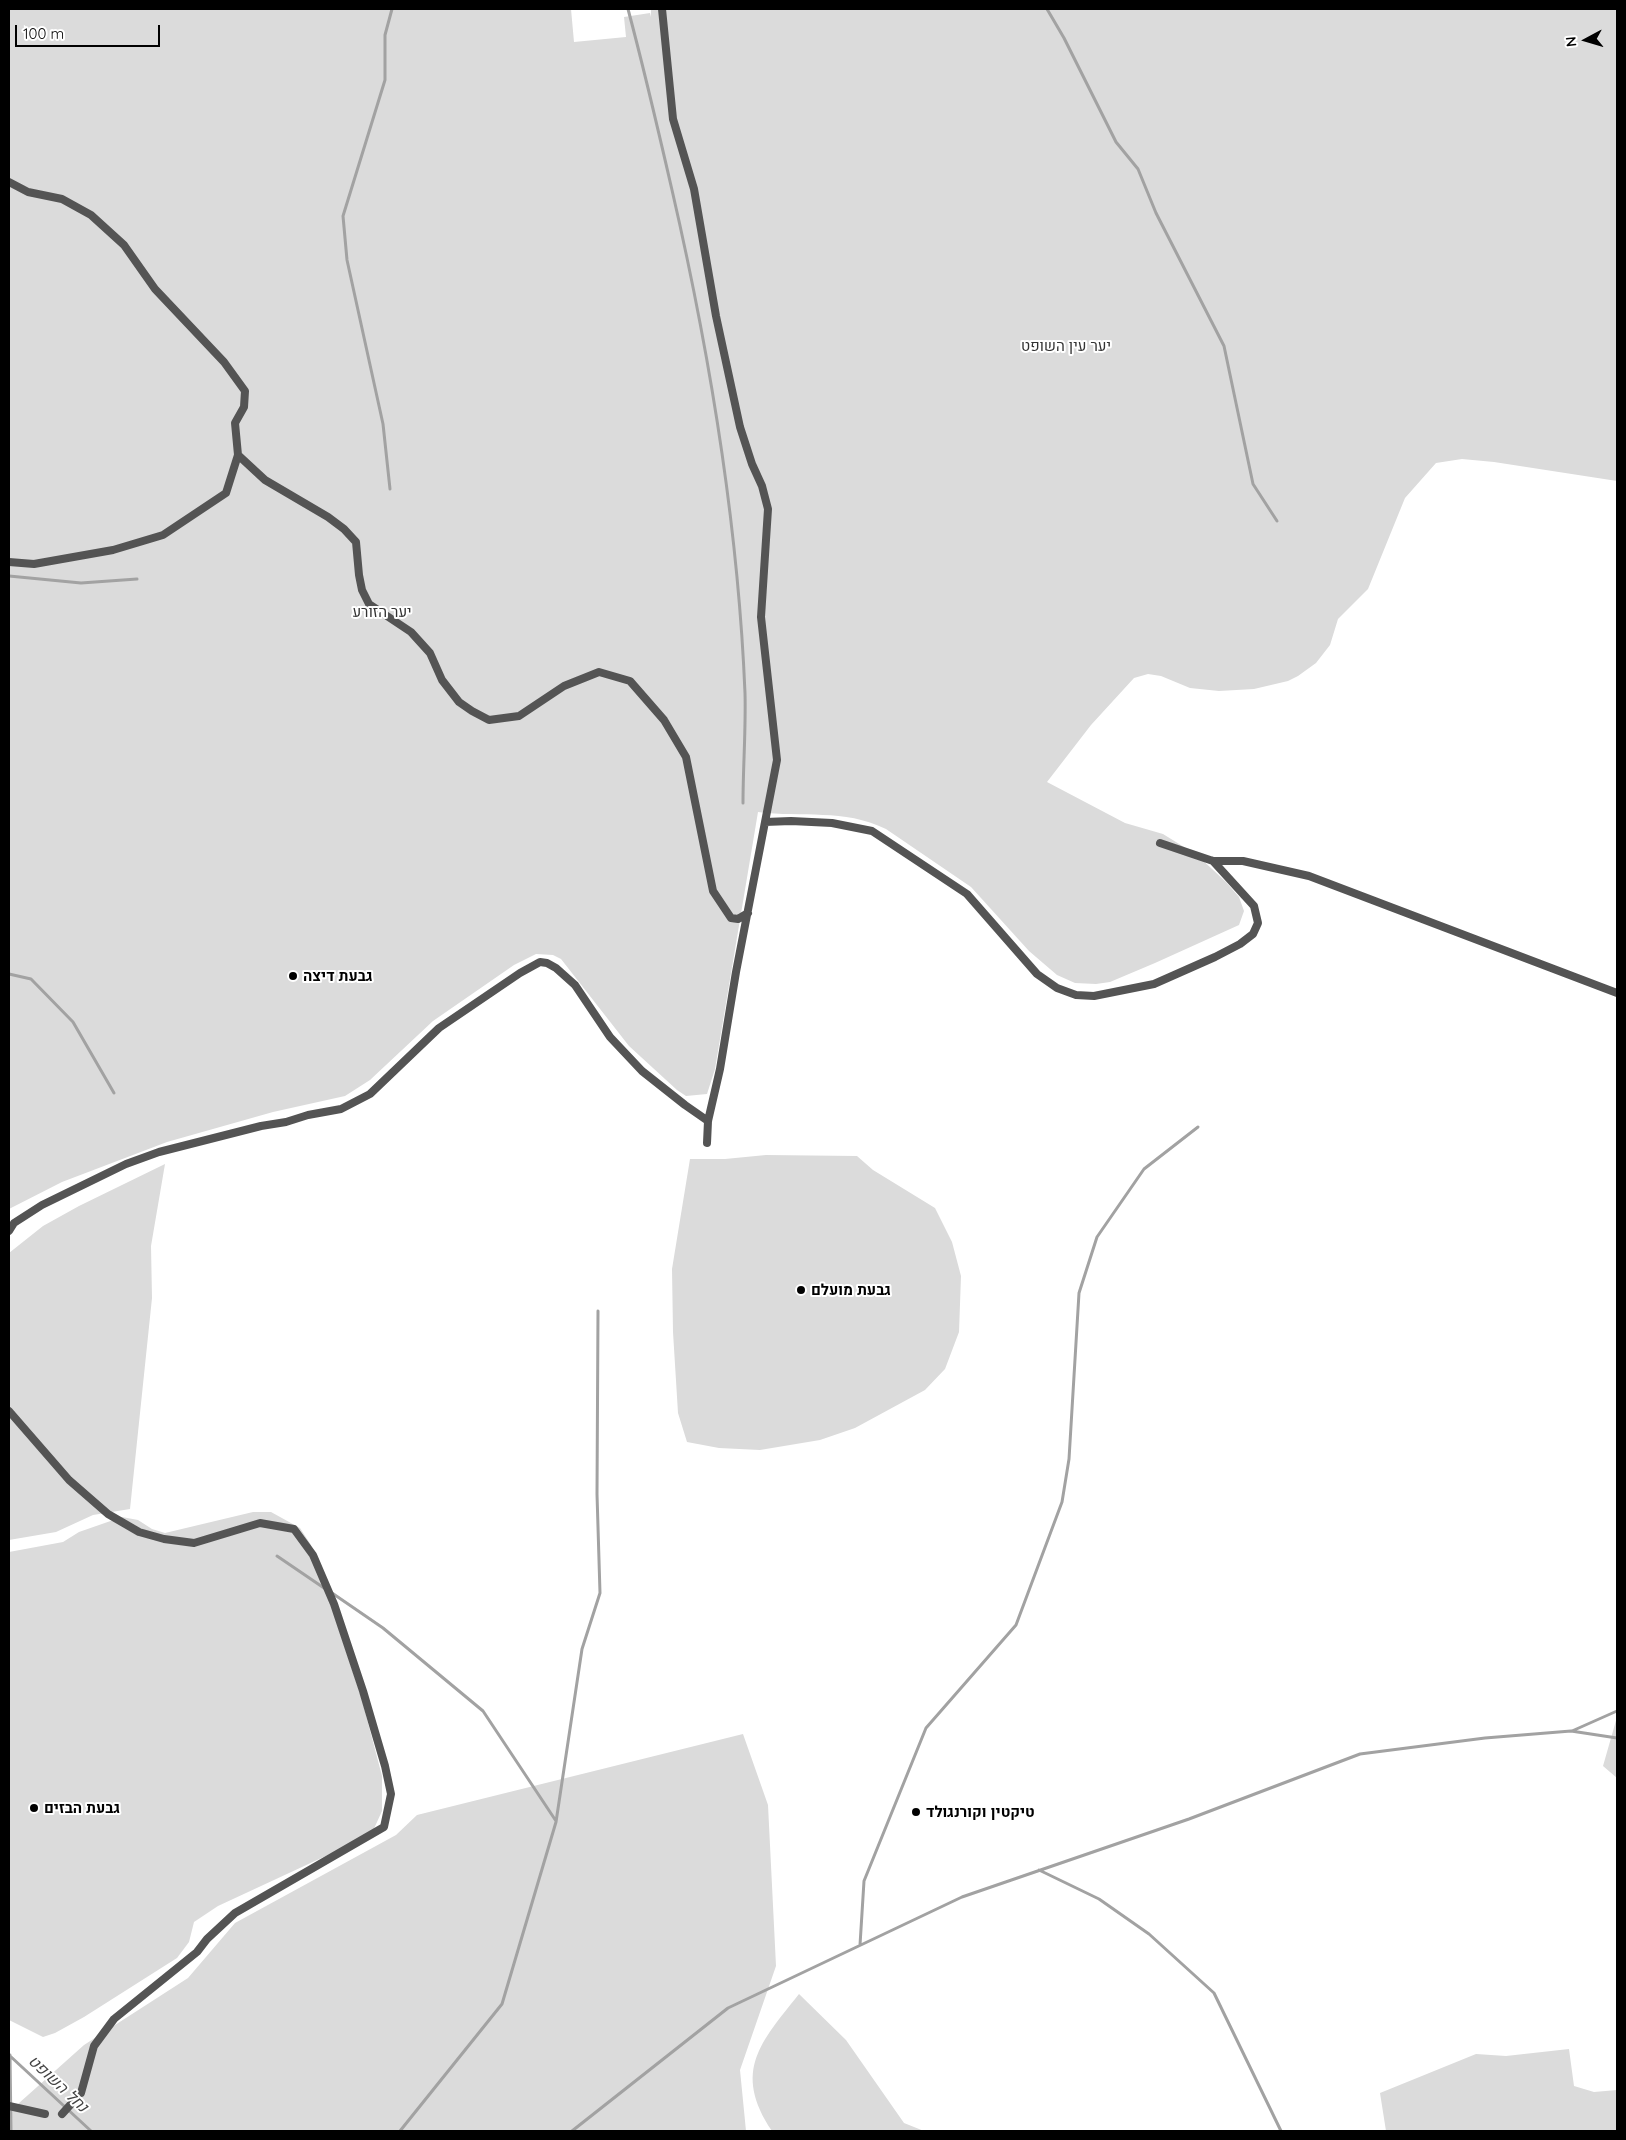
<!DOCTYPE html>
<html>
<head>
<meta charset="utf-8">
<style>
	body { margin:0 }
	#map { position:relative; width:1626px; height:2140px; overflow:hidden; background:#fff; font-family:Quicksand,sans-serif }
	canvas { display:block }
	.frame { position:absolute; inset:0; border:10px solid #000; pointer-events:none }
	.north { position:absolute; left:1561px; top:15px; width:50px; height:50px; -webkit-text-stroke:4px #fff; paint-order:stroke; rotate:264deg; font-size:14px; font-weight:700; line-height:20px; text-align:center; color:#000 }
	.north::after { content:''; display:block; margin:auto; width:18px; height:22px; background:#000; clip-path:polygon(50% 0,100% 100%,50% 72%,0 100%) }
	.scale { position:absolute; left:15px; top:25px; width:145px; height:22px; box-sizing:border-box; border:2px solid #000; border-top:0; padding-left:6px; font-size:15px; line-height:18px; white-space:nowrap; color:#000; -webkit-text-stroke:4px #fff; paint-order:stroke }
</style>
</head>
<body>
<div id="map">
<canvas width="1626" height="2140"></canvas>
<div class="frame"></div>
<div class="north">N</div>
<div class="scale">100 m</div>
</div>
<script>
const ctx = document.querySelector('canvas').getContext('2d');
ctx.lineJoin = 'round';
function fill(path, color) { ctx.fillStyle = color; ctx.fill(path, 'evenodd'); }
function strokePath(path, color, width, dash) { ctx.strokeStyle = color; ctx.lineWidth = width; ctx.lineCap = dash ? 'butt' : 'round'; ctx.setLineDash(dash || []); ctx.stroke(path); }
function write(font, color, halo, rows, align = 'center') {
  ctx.font = font + ' Quicksand,Heebo,sans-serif'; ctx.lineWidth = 4; ctx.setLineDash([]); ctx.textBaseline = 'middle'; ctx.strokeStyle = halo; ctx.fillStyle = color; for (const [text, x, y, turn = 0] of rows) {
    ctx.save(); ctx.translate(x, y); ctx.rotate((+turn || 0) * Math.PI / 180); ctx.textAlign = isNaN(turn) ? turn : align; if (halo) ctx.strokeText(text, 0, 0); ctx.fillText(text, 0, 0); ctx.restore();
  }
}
const green = new Path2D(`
	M9,9h562l3,33 52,-5 -2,-20 26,-4 1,4v-8h966v472l-123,-19 -32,-3 -26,4 -31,35 -37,91 -30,30 -8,26 -14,18 -18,13 -10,5 -34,8 -35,2 -29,-3 -29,-12 -13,-2 -14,4 -43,47 -44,57 78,41 38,11 34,21 29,27 13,15 5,14 -5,14 -84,38 -45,19 -14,2 -21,-1 -18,-8 -28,-24 -58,-64 -85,-58c-43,-21 -83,-11 -128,-17l-43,257 -8,25 -21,2 -9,-6 -48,-44 -68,-87 -8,-4 -17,-1 -22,11 -81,56 -63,59 -25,16 -72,16 -106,30 -105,40 -53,27z
	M766,1155l91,1 16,14 62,38 17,34 9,34 -2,56 -14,37 -20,21 -70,38 -35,12 -60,10 -41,-2 -32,-6 -9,-29 -5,-81 -1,-63 18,-110h35z
	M165,1164l-14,82 1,52 -22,211 -37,6 -37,17 -47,8v-287l34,-27 36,-20z
	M253,1512h18l29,16 11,17 51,155 20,76v35l-10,22 -14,8 -140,65 -24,16 -5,20 -12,16 -93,59 -29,16 -12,4 -34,-17v-468l54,-10 16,-10 43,-15 16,3 14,9 13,4z
	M1617,1717v61l-14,-12z
	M743,1734l25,71 8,161 -36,104 6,61h-737v-19l75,-67 104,-67 47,-55 161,-88 21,-20z
	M799,1994l47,46 58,83 20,8h-152c-40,-60 -11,-89 27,-137z
	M1569,2049l5,37 20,6 23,-2v41h-231l-6,-38 96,-39 30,2z`);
const stream = new Path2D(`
	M628,9c16,60 30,120 44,181 38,165 66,333 73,503 1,37 -2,73 -2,110
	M1047,9l17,29 52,104 22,27 18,44 68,133 29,138 24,37
	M390,489l-7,-65 -36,-164 -4,-44 42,-136v-45l7,-26
	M9,576l72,7 56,-4
	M9,974l22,5 42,43 41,71
	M277,1556l47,32
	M332,1593l51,35 100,83 73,110
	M1572,1731l45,-20
	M1039,1870l60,29 50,35 65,59 67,138
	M860,1945l4,-64 62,-153 90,-103 46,-123 7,-43 10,-166 18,-56 47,-68 54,-42
	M9,2055l82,76
	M10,2055l1,76
	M400,2131l102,-127 54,-182 26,-173 18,-56 -3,-99 1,-183
	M572,2131l156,-123 234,-111 227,-78 171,-65 125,-16 86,-7 46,7`);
const minor = new Path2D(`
	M662,9l11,110 21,70 22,127 24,111 12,37 10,22 6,23 -7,108 16,143 -41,212 -16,97 -12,52 -1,22
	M9,182l19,10 34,7 29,16 33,30 31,44 69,73 21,29 -1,16 -9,16 3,32 -12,38 -63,42 -50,15 -79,14 -25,-2
	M238,455l27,25 63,37 16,12 12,13 3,33 3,15 7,14 42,28 19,21 12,27 17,22 13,9 17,9 30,-4 45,-30 35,-14 31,9 34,39 22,37 27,134 18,27 7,1 10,-6
	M765,822l26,-1 41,2 40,8 95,63 70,80 20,14 19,7 18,1 60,-12 61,-27 25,-13 13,-10 5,-11 -4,-17 -41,-45
	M1160,843l53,18h30l66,15 308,117
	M9,1231l5,-8 28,-18 84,-41 33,-12 102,-26 25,-4 22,-7 33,-6 29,-15 69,-66 81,-55 20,-11 7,1 9,5 19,17 35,52 32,34 43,34 23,16
	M9,1411l60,69 39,34 31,18 25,7 30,4 66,-20 34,6 19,26 21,49 29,87 22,75 6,28 -7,33 -149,86 -28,26 -10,13 -83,67 -20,27 -13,47
	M9,2106l36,8
	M62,2114l10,-11`);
const markers = [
	[293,976,5,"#000"],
	[801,1290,5,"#000"],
	[34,1808,5,"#000"],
	[916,1812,5,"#000"]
];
const parkNames = [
	["יער עין השופט",1066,346],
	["יער הזורע",382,612]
];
const poiNames = [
	["גבעת דיצה",303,976],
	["גבעת מועלם",811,1290],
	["גבעת הבזים",44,1808],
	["טיקטין וקורנגולד",926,1812]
];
const waterNames = [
	["נחל השופט",58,2084,43]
];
fill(green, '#dbdbdb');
strokePath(stream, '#a2a2a2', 3);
strokePath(minor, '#545454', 8);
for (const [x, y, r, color] of markers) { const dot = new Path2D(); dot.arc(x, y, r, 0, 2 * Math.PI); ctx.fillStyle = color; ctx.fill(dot); strokePath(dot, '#fff', 2); }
write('15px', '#323232', '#fff', parkNames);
write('bold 15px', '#000', '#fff', poiNames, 'left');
write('italic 16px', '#434343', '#fff', waterNames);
</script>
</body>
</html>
